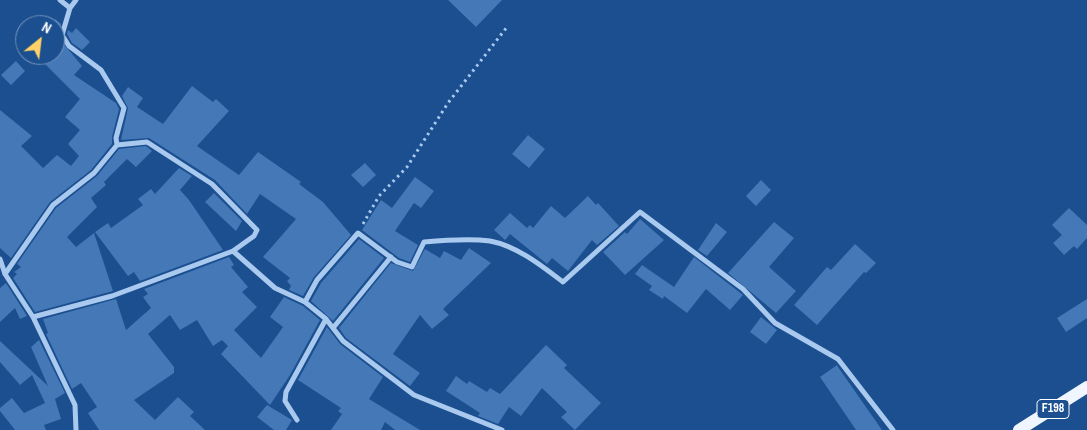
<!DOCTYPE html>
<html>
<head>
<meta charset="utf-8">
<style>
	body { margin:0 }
	#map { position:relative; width:1087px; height:430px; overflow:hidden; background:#1b4f8f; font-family:"Archivo Narrow",sans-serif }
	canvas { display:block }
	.north { position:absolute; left:15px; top:15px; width:50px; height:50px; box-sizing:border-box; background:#1b4f8f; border:1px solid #7695bc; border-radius:50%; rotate:29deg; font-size:14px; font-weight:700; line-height:20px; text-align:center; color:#fff }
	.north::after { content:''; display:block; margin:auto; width:18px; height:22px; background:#ffd166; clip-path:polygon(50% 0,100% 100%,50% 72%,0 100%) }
</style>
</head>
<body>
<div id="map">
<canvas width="1087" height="430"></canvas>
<div class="north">N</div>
</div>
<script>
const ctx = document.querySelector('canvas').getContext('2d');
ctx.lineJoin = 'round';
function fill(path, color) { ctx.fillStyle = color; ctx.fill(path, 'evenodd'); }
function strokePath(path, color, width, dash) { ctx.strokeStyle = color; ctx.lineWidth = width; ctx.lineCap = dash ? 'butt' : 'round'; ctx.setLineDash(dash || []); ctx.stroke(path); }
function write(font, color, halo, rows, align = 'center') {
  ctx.font = font + ' "Archivo Narrow",sans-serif'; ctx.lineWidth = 5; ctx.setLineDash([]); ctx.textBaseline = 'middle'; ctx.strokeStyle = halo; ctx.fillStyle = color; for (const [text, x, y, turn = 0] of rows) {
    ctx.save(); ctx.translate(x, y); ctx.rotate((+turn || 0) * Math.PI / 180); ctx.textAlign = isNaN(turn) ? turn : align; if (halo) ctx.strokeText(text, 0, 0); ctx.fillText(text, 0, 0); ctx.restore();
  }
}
const building = new Path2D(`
	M448,0h54l-26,27z
	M55,19l6,5 -3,13 24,29 -8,9 42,28 3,6 -7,28v7l-21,26 -41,32 -39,56 -11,-10v-138l32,26 -11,10 22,22 14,-13 14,11 8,-10 -11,-12 12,-14 -15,-13 15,-18 -38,-38 6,-6h7z
	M76,28l14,14 -8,8 -10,-7 -5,-9 1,-4 4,3z
	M16,61l9,10 -14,14 -10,-10z
	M192,86l21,16 3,-3 13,12 -32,35 42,29 19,-23 43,30 -2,2 24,18 28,33 -37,42 -11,19 -14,-6 2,-4 -4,-5 3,-3 -27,-21 33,-38 -36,-25 -13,20 -32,-34 -66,-42 -28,2 7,-32 -6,-12 6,-9 15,11 -6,9 26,17z
	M528,135l17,14 -16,19 -17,-14z
	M146,146l6,5 -16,16 -9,-8 -23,23 2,3 -15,13 6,9 -30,30 9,10 18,-14 19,58 -78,21 -22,-34 4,-4 -3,-2 7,-5 -4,-3 39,-56 41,-32 22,-27z
	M365,163l11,12 -13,12 -12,-12z
	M179,168l13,8 -12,14 9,10 34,50 -83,31 -6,-9 -6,4 -33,-44 13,-9 3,5 32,-23 -5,-6 13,-10 4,5z
	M415,177l19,14 -13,17 -7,-5 -19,28 23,14 -8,17 -11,-4 -37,-28 19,-30 11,8z
	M761,180l10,10 -15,16 -10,-10z
	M214,193l28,28 -6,10 -31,-29z
	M588,196l8,9 2,-2 21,23 -22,19 -5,-5 -24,31 -16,-13 -5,6 -37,-30 -5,6 -11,-10 16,-17 17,15 3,-3 3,3 18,-22 14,12z
	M1069,208l18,17v13l-10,11 -3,-3 -10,9 -11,-12 9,-8 -10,-10z
	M640,219l24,21 -39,35 -22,-23 22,-20 2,2z
	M774,222l20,16 -25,29 27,24 -20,22 -48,-40z
	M716,223l11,9 -20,24 -9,-6z
	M359,239l25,19 -51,63 -22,-20 10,-18z
	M855,244l21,19 -10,10 -2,-1 -47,53 -23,-20 33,-38 4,3z
	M469,248l22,15 -48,46 6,6 -17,14 -12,-14 -27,39 27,19 -10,13 -64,-48 -7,-10 52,-65 22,8 12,-22 15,9 4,-7 17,9z
	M229,257l5,8 -3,2 17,20 -6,5 15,15 -23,23 27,28 22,-31 -13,-10 14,-20 19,9 17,14 -30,55 -20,30 -49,-51 7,-8 -6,-6 -9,6 -16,-26 -17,10 -10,-15 -22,19 26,33v6l-40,27 21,20 23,-23 16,15 -4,4 15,14h-106l-11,-17 9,-6 -16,-24 -9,6 -26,-55 2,-1 -5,-14 73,-20 10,31 25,-22 -8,-11 5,-3 -4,-5z
	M694,257l49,38 -13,15 -24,-21 -19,24 -23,-17 -1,3 -14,-9 3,-4 -17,-12 7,-9 32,22z
	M6,283l21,33 -7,3 -5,-11 -15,14v-34z
	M1087,299v19l-21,14 -9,-14z
	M761,317l16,13 -11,14 -16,-12z
	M327,327l13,17 43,33 -14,22 51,31h-25l-10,-8 -4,8h-50l11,-16 -4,-3 3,-3 -43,-28z
	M39,340l26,53 -10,6 6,20 -17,6 2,5h-31l-15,-19v-3l12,-10 12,15 21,-10 -13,-28 -12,10 -20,-23v-21l48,45 -17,-39z
	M546,345l21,20 -3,3 37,35 -26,27 -14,-13 6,-5 -25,-24 -21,28 -12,-9 -11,17 -20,-8 2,-3 -34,-22 10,-15 11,8 2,-3 18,11 3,-4 10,6z
	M837,365l1,2 44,63h-26l-36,-53z
	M267,405l25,15 -6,10h-12l-17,-13z`);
const path = new Path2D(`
	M363,224l16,-28 28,-29 41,-64 59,-76`);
const minor = new Path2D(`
	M60,0l10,8 -8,27 7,11 32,24 23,38 -8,30 1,7 30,-3 65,42 45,46 -3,6 -21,15
	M70,8l6,-8
	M0,259l5,15 28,43
	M5,274l48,-69 41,-32 23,-28
	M305,302l12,-22 41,-47 39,29 15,5 12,-25c21,-2 45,-4 66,-1 27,5 52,25 73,41l77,-70 103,77 32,34 63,36 55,71
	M333,328l58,-71
	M297,420l-12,-19 1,-9 40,-73
	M76,430l-1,-25 -42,-88 79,-21 121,-45 42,37 30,14 21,17 17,22 71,54 88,35`);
const primary = new Path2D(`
	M1019,430l68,-43`);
const shields = [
	[1053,409,32]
];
const shieldNames = [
	["F198",1053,409]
];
fill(building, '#4478b7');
strokePath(path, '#a9c9ee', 3, [2.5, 4]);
strokePath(minor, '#a9c9ee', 5);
strokePath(primary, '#f0f6ff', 12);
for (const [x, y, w] of shields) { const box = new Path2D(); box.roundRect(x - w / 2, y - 9.5, w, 19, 4); ctx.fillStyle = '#1b4f8f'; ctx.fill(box); strokePath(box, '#fff', 1); }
write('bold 12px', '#fff', null, shieldNames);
</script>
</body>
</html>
